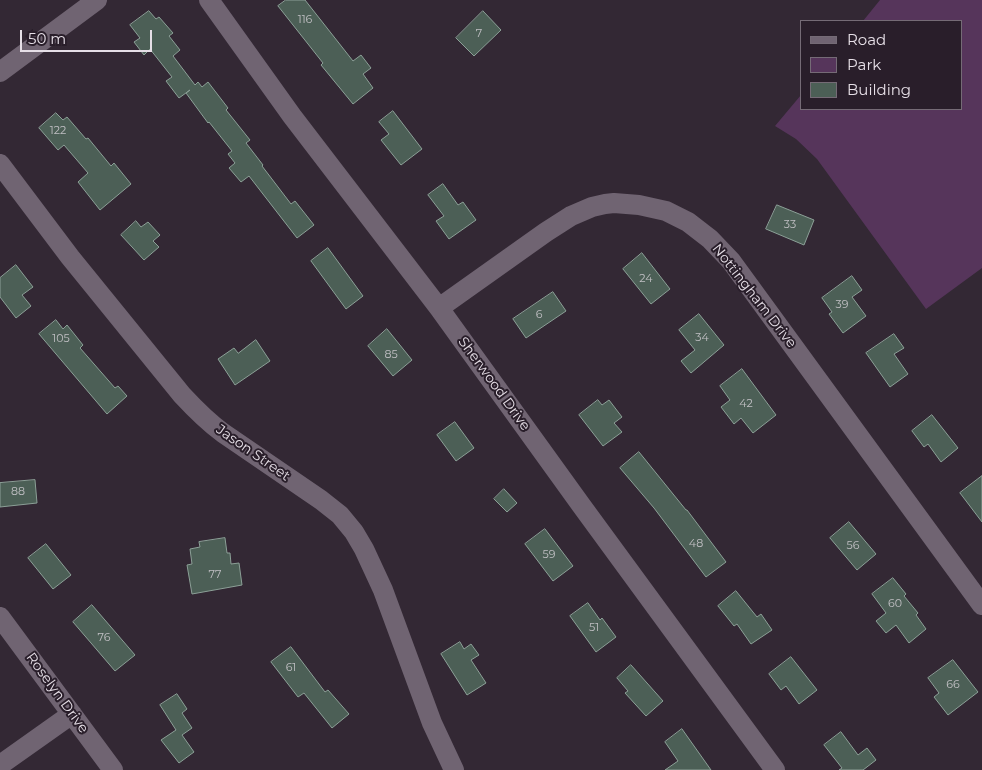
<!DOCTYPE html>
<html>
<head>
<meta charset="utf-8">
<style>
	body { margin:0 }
	#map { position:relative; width:982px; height:770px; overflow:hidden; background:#332834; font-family:Montserrat,sans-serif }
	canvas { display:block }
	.legend { position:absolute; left:800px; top:20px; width:162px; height:90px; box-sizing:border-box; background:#291e2a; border:1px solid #756b76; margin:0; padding:6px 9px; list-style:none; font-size:15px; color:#e6dfe7 }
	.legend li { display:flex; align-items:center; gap:10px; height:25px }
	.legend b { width:25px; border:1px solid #756b76 }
	.scale { position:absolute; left:20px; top:30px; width:132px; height:22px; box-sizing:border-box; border:2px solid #e6dfe7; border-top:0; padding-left:6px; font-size:15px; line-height:18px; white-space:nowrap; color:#e6dfe7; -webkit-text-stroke:4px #291e2a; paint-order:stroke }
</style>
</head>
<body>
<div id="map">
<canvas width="982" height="770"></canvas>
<ul class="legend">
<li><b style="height:6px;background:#706472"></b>Road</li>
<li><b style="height:14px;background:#56355b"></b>Park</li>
<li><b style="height:14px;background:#4c5f56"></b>Building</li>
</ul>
<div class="scale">50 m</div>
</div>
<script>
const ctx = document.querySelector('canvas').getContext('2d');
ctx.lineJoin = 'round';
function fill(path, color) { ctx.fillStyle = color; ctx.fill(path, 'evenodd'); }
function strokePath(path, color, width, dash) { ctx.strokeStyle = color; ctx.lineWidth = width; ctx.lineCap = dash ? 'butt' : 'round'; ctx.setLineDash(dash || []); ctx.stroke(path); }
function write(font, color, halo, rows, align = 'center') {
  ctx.font = font + ' Montserrat,sans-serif'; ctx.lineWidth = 4; ctx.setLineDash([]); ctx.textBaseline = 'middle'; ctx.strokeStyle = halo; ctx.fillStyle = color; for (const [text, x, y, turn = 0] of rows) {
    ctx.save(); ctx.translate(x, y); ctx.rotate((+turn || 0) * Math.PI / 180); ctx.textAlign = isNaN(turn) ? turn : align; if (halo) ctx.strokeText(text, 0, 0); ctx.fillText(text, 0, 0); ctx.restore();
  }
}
const green = new Path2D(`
	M880,0h102v268l-56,41 -109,-150 -21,-20 -21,-13 26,-31v14h160v-88h-98z`);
const building = new Path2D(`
	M286,0h19l48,61 8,-6 10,13 -8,6 10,14 -20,16 -32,-39 2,-2 -45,-57z
	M149,11l7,8 3,-2 14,16 -4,3 11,14 -7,6 22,29 3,-3 4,5 6,-5 20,26 -2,2 24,30 -4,3 17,22 -1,1 29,38 4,-3 19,24 -17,13 -48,-62 -8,6 -12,-14 6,-5 -7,-9 4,-3 -23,-29 -1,1 -22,-30 4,-3 -11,8 -13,-17 6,-4 -22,-28 -6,6 -10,-13 6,-4 -10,-13z
	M483,11l18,19 -27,26 -18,-18z
	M393,111l29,38 -21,16 -20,-25 8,-6 -10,-12z
	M56,113l7,7 4,-3 19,22 2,-1 23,28 3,-3 17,21 -31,26 -22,-28 10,-9 -24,-28 -6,5 -19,-22z
	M443,184l15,21 5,-3 13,18 -27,19 -13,-18 8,-5 -16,-21z
	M777,205l37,15 -10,25 -38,-16z
	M136,221l5,6 7,-5 12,13 -7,6 6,6 -15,13 -23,-25z
	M328,248l35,48 -17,13 -35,-48z
	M642,253l28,36 -19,15 -28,-35z
	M16,265l17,22 -11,8 9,11 -15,12 -16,-21v-19z
	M852,276l10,14 -10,7 14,19 -23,17 -14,-19 3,-2 -10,-14z
	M553,292l13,19 -40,27 -13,-19z
	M699,314l25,31 -33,28 -10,-12 14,-11 -16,-20z
	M56,320l7,9 4,-4 16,20 -3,3 35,40 3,-2 9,10 -20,18 -68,-80z
	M387,329l25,31 -19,16 -25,-30z
	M894,334l10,14 -10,6 14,20 -18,13 -24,-34z
	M256,340l14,21 -35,24 -17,-26 16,-11 4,5z
	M742,369l34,46 -23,18 -12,-15 -7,6 -13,-17 9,-7 -10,-14z
	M598,400l4,5 7,-5 13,17 -8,6 8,9 -19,14 -24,-31z
	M932,415l26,33 -17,14 -13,-18 -4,3 -12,-16z
	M455,422l19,26 -18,13 -19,-26z
	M639,452l47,58h1l39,52 -20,15 -52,-69 -34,-40z
	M982,476v46l-22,-29z
	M35,480l2,23 -37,4v-24z
	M504,489l13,14 -10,9 -13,-13z
	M849,522l27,32 -19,16 -27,-32z
	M545,529l28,37 -20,15 -28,-37z
	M225,538l2,15h3l1,11 8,-1 3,22 -50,9 -5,-29 5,-1 -2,-15 10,-2 -1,-5z
	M46,544l25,31 -18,14 -25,-31z
	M893,578l13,16 -2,2 14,17 -2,2 10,14 -17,14 -13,-18 -10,8 -10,-12 10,-8 -14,-19z
	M736,591l21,26 4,-3 11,16 -21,14 -14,-20 -3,2 -16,-20z
	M588,603l12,17 2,-2 14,19 -20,15 -26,-36z
	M92,605l43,50 -20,16 -42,-49z
	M460,642l4,7 7,-5 8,11 -8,5 15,23 -19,12 -26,-41z
	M291,647l34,45 3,-2 21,24 -17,14 -28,-35 -6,4 -27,-35z
	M791,657l26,33 -18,14 -13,-18 -5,4 -12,-16z
	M953,660l25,32 -30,23 -14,-18 5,-4 -11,-15z
	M631,665l32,36 -17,15 -21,-23 3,-2 -11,-13z
	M177,694l10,15 -5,4 10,15 -10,7 12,17 -15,11 -18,-23 15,-10 -16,-25z
	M682,729l29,41h-46l13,-9 -13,-19z
	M841,732l17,23 9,-7 9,12 -13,10h-24l3,-2 -18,-23z`);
const minor = new Path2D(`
	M209,0l83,116 147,192 142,197 194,265
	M0,72l97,-72
	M0,164l70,93 112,138c13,14 26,27 41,38l98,67 19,15 14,17 10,17 19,41 49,133 22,47
	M439,308l107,-76 25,-16 21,-9 13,-3 9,-1 25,2 27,6 22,11 22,17 21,22 251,344
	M0,617l113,153
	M0,765l72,-51`);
const numberNames = [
	["116",305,20],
	["7",479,34],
	["122",58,131],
	["33",790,225],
	["24",646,279],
	["39",842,305],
	["6",539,315],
	["34",702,338],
	["105",61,339],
	["85",391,355],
	["42",746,404],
	["88",18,492],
	["48",696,544],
	["56",853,546],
	["59",549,555],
	["77",215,575],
	["60",895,604],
	["51",594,628],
	["76",104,638],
	["61",291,668],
	["66",953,685]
];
const streetNames = [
	["Nottingham Drive",754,296,52],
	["Sherwood Drive",494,384,54],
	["Jason Street",253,453,35],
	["Roselyn Drive",57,693,54]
];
fill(green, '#56355b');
fill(building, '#4c5f56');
strokePath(building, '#8ca097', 1);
strokePath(minor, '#706472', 20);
write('11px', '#c0bfc3', null, numberNames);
write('14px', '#e6dfe7', '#291e2a', streetNames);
</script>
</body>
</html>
